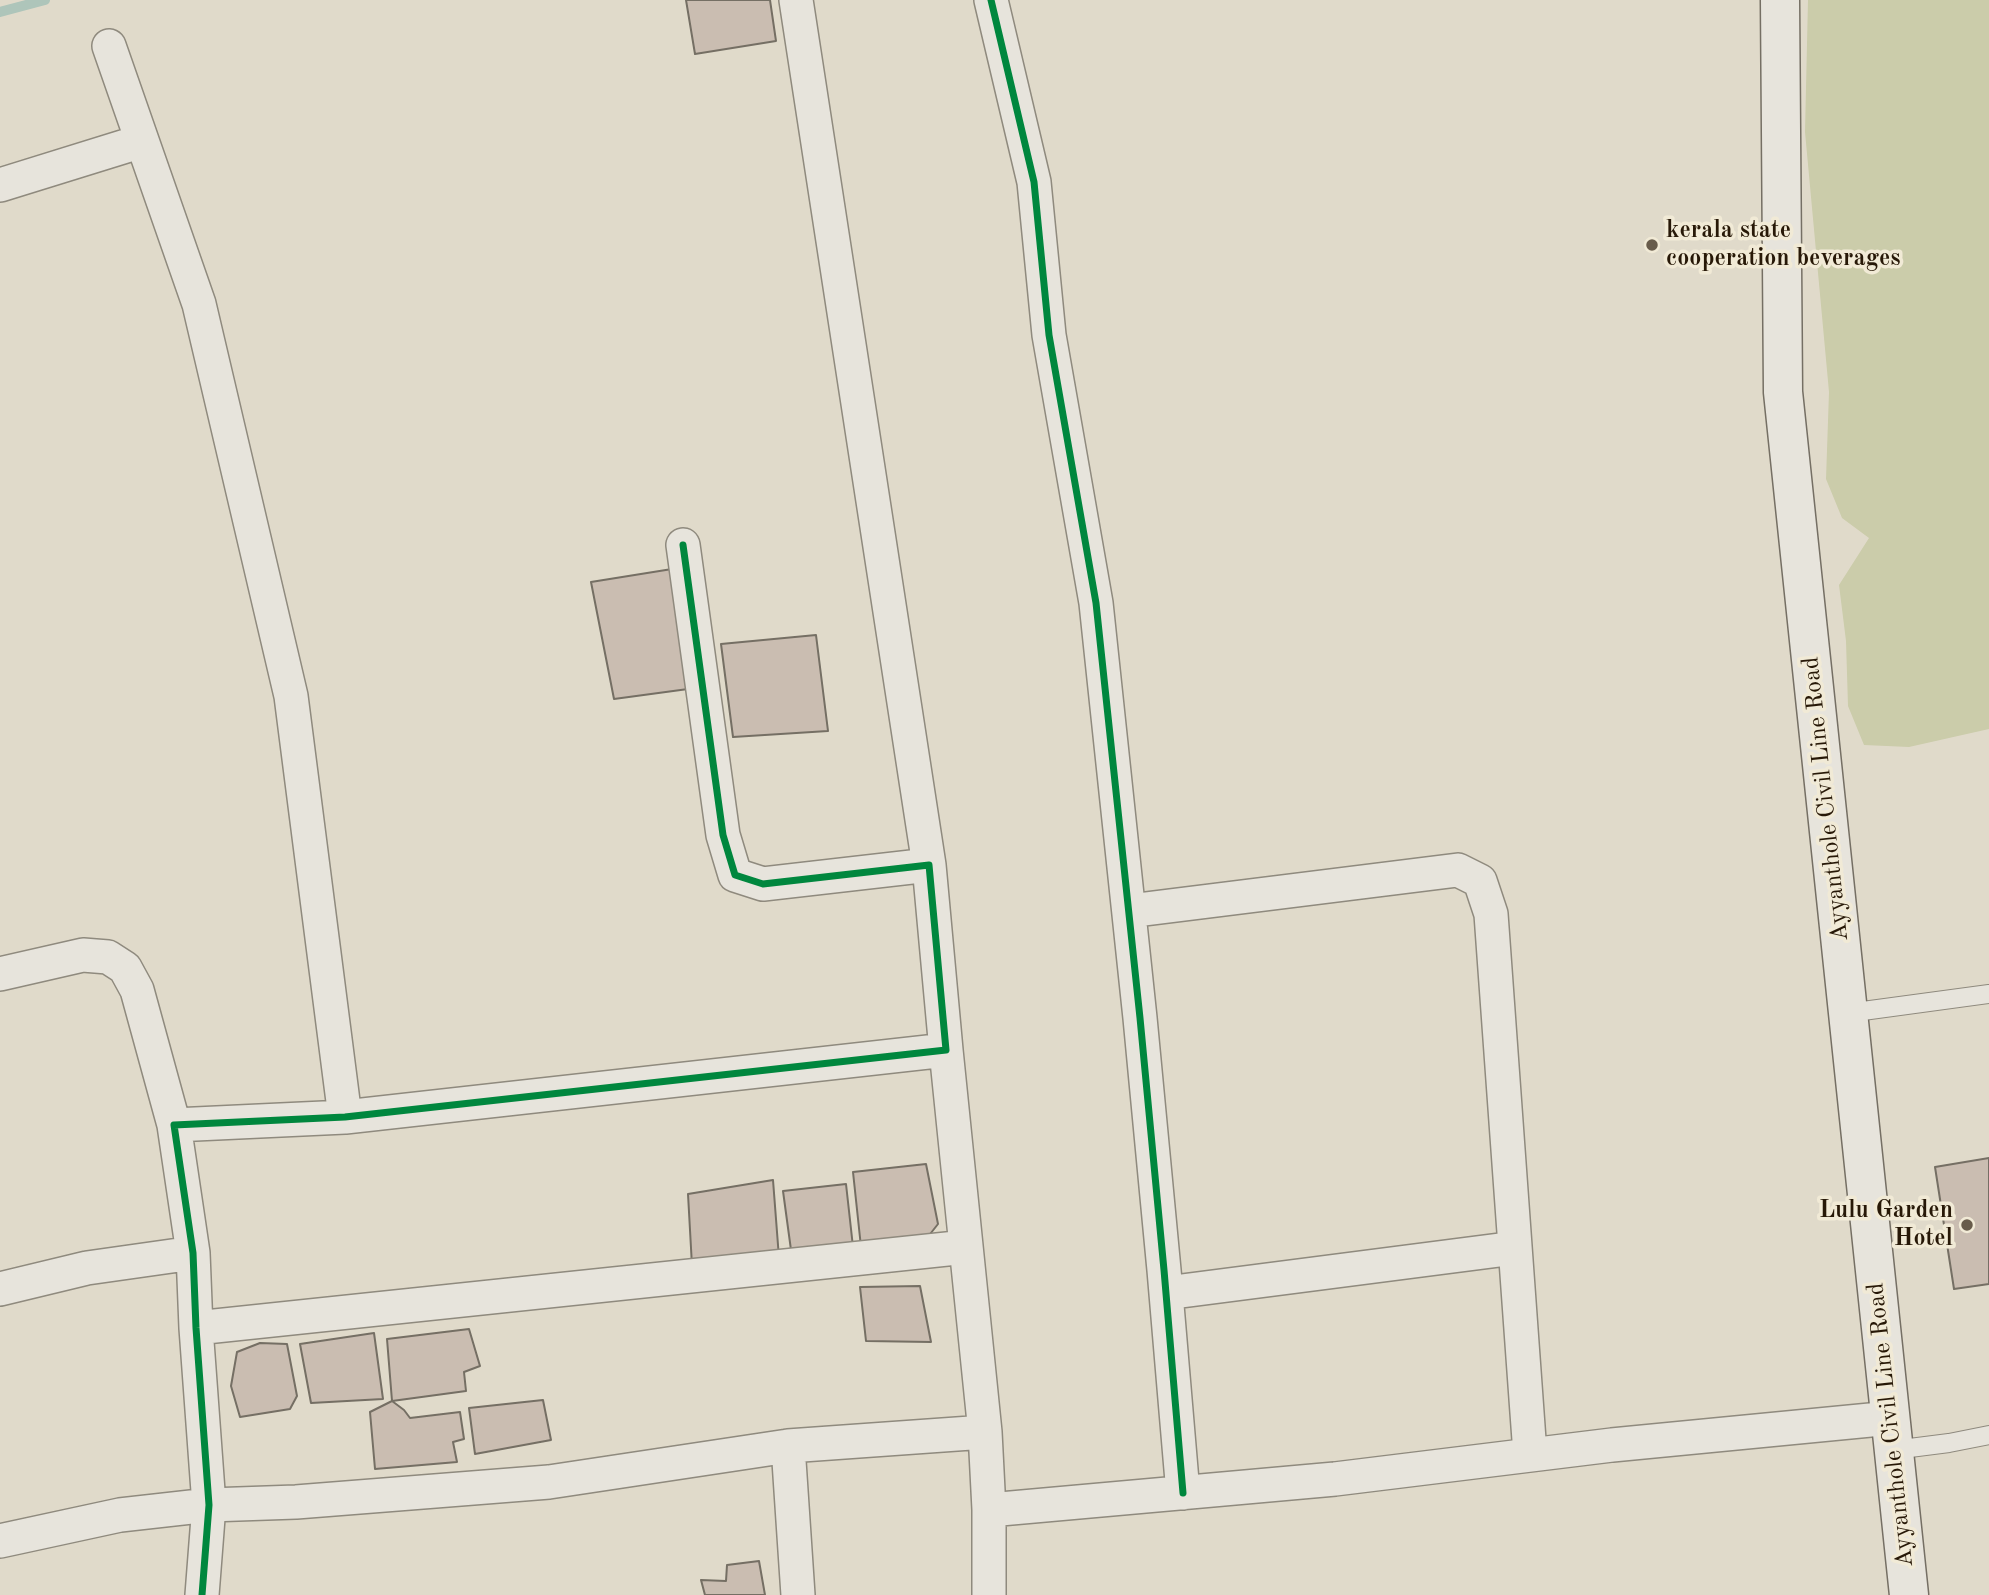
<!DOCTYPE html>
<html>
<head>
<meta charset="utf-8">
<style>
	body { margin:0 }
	canvas { display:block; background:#e0daca }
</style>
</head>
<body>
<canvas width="1989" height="1595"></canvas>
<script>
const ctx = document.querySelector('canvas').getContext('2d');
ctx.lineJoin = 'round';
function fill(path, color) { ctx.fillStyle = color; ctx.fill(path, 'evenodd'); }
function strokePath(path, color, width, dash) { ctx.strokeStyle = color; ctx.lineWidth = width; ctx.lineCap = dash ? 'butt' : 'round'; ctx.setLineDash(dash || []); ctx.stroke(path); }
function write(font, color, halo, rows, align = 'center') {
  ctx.font = font + ' "Old Standard TT",serif'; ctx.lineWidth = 7; ctx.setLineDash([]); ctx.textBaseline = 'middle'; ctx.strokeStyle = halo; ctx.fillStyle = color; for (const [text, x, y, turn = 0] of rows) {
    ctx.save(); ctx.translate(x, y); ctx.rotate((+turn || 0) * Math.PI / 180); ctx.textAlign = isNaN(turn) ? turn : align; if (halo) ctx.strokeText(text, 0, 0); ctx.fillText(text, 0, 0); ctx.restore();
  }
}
const green = new Path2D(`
	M1808,0h181v729l-80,18 -45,-2 -16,-39 -2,-65 -7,-56 30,-47 -27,-20 -16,-39 3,-87 -24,-260z`);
const stream = new Path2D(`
	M0,12l45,-12`);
const building = new Path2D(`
	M686,0h84l6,41 -81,13z
	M672,569l16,120 -74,10 -23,-117z
	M816,635l12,96 -95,6 -12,-93z
	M1989,1158v126l-35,5 -19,-122z
	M926,1164l12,60 -11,14 -66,9 -8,-75z
	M773,1180l6,78 -87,8 -4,-72z
	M846,1184l7,63 -62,3 -8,-59z
	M920,1286l11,56 -65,-1 -6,-54z
	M469,1329l11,37 -16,6 2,19 -74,10 -5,-62z
	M374,1333l9,66 -72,4 -11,-59z
	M260,1343l27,1 10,52 -7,13 -50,8 -9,-31 6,-34z
	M543,1400l8,40 -76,14 -6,-46z
	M392,1401l12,9 6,8 50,-6 4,27 -11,3 4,20 -82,7 -5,-57z
	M759,1561l6,34h-60l-4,-15 25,1 1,-16z`);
const service = new Path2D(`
	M1848,1013l141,-19
	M1894,1450l55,-7 40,-8`);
const minor = new Path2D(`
	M796,0l133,865
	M991,0l43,182 15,153 47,268 44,415 24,252 19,223
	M109,46l90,258 92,392 54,421
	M0,185l142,-44
	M1129,911l329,-41 22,11 11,33 39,540
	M0,974l83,-19 25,2 17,11 12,22 37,135
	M0,1289l87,-21 106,-15
	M1166,1293l349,-45
	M196,1328l770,-81
	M985,1432l4,78 346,-31 277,-34 279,-27
	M788,1446l10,149
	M989,1510v85
	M0,1541l120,-26 89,-10 87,-3 253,-20 239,-36 197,-14 -39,-382
	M202,1595l7,-90 -13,-177 -3,-75 -19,-128 171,-8 601,-67 -17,-185 -166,19 -28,-9 -12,-40 -40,-290`);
const secondary = new Path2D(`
	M1780,0l3,392 126,1203`);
const cycleway = new Path2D(`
	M991,0l43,182 15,153 47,268 44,415 24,252 19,223
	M202,1595l7,-90 -13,-177 -3,-75 -19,-128 171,-8 601,-67 -17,-185 -166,19 -28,-9 -12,-40 -40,-290`);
const markers = [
	[1652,245,7,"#685c4b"],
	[1967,1225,7,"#685c4b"]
];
const poiNames = [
	["kerala state",1666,231],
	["cooperation beverages",1666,259],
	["Lulu Garden",1953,1211,"right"],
	["Hotel",1953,1239,"right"]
];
const streetNames = [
	["Ayyanthole Civil Line Road",1826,799,-96],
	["Ayyanthole Civil Line Road",1891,1425,-96]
];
fill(green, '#cbccaa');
strokePath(stream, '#aec5ba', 10);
fill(building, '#cabdb1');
strokePath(building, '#756f64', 2);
strokePath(service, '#8f8a7e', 20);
strokePath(minor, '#8f8a7e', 36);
strokePath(secondary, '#756f64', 41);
strokePath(service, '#e7e4dc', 18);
strokePath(minor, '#e7e4dc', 33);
strokePath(secondary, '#e7e4dc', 38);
strokePath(cycleway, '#00873e', 7);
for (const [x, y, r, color] of markers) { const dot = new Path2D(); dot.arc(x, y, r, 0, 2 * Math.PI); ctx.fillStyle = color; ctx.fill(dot); strokePath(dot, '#f1ead6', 2.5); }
write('bold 24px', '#271807', '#f1ead6', poiNames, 'left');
write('24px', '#271807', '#f1ead6', streetNames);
</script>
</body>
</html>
